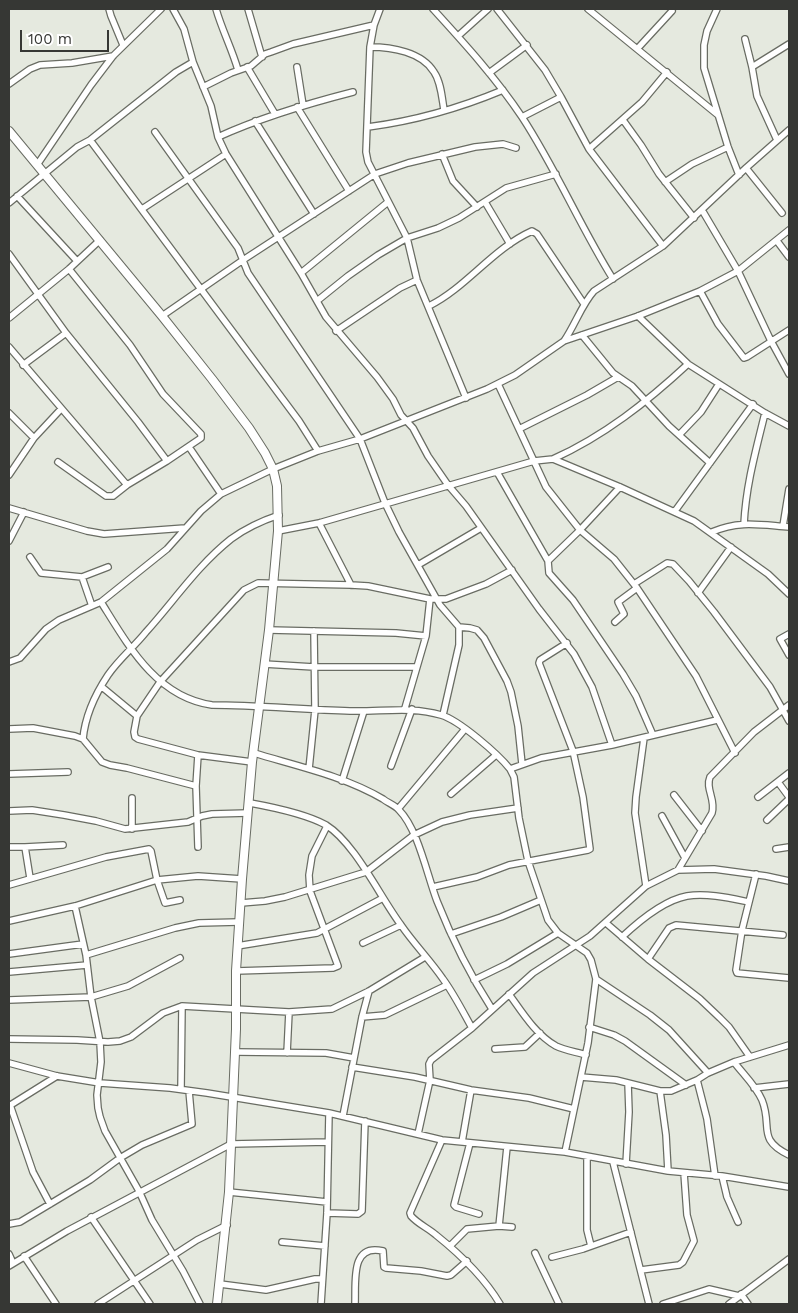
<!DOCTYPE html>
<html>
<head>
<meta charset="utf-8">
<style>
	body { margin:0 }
	#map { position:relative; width:798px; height:1313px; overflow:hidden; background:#e5e9df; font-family:"Work Sans",sans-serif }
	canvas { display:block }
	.frame { position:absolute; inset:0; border:10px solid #363734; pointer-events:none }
	.scale { position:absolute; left:20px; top:30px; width:89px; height:22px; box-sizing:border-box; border:2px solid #363734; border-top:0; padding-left:6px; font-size:15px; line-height:18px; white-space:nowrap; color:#363734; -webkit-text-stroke:4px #fff; paint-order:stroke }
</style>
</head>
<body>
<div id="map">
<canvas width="798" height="1313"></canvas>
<div class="frame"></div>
<div class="scale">100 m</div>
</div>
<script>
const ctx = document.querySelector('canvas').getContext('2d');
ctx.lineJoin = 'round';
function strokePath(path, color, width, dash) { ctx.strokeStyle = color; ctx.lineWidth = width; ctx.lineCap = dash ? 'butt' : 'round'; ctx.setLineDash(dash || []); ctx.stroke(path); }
const street = new Path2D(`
	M109,9l2,7 12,29
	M173,9l11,20 9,33 18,44 7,31 8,17 75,119 25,44 51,60 16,22 8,16 12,13 15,28 20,29 18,21 73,103 35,45 18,33 20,58
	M216,9c6,21 16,40 22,61
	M248,9l14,48
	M380,9l-6,16 -4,22 -4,105 2,10 39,76 10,42 49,118
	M433,9c31,34 63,69 89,108 34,52 58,109 91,162
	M497,9l48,61 16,27 28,52 74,97
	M588,9l130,106
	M717,9l-10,22 -3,14v23l24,79 11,28
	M458,36l30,-27
	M745,39l7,28 5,29 20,44
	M370,47c22,0 52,5 64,25 7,10 8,26 10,38
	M638,48l34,-37
	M247,67l28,47
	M297,67l6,38
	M752,67l37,-23
	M489,73l38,-28
	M9,84l21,-15 10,-4 32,-2 41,-7
	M203,87l28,-14 20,-7 14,-12 6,-2 22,-8 81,-19
	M297,107l52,84
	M522,117l39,-20
	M623,120l18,25 18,29 35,44
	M255,121l59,93
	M368,127c46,-6 92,-19 135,-37
	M155,132l83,116 10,25 112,166 25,64 14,29 41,73 19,22v18l-16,70
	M218,137c44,-20 88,-33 135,-45
	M90,140l209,281 19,30
	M589,149l53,-47 25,-30
	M442,154l11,27 24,26
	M37,165l54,-80 22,-29 48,-47
	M746,168l36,45
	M665,182l27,-18 36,-17
	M17,196l60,65
	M485,202l25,42
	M9,203l68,-56 13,-7 86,-68 17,-10
	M142,209l84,-55
	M702,210l36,61 33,70 18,33
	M777,241l12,16
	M9,254l57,79 72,89 29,39
	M301,273l87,-71
	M700,291l18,33 26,34 3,-1 42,-27
	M317,301l31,-25 30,-21 29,-17 31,-10 21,-10 47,-30 50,-14
	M429,306c38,-19 63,-57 103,-75l5,3 47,70
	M162,316l81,-56 132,-86 33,-11 67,-16 28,-3 13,4
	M638,316l50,48 77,49 24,13
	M9,318l60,-49 31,-29
	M336,331l64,-43 17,-8
	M582,335l31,38 19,13 37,40 41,37
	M564,341c11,-16 18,-37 30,-50l69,-45 83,-78 43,-38
	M9,347l118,138 40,-24 34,-23v-4l-38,-40 -33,-49 -61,-76
	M23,365l43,-32
	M498,384l48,103 34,43 34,29 23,29 59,88 39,77
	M9,413l25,25
	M519,429l68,-34 31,-18
	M679,435l22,-23 18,-28
	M189,447l32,47
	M553,459c51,-23 94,-57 135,-95
	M58,462l48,34h7l14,-11
	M497,472l51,89 1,12 24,27 50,74 13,22 17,39
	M9,475l25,-37 27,-29
	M9,508l78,23 17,3 81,-6
	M675,511l78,-107
	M319,523l32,62
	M744,524c2,-39 12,-74 21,-111
	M783,526l6,-37
	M278,531l41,-8 215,-62 19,-2 67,28 74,34 74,53 21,20
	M712,532c27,-12 49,-7 77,-5
	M9,541l15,-29
	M30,557l11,16 41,4 10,29
	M548,561l32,-31 40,-43
	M418,565l63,-37
	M82,577l26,-10
	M634,584l33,-21 6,1 16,17 25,31 56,75 19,34
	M698,593l33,-46
	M101,602c27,43 55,95 111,103 46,0 92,5 138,6 31,1 61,-5 91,4 18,5 57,39 69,54l4,8 5,41 9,43 20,59 10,13 29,20 4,7 5,19 -8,64 -23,109
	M615,622l9,-8 -6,-12 19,-14
	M459,627l11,1 7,2 7,8 23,43 4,11 7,34 4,38
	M269,630l127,3 30,3
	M789,634l-9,5 9,16
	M9,662l11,-4 26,-29 13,-9 42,-18 66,-53 34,-38 20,-17 52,-25 45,-18 42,-12 127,-50 28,-14 49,-34 74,-25 62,-25 38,-20 51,-41
	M264,664l50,3h102
	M102,687l35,29
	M405,708l21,-72 4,-37
	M9,729l24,-1 42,8 8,3 19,23 8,3 17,3 69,18
	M644,738l-8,59 -1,16 11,73
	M83,739c2,-22 13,-46 25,-64 11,-16 26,-28 38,-43 28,-31 52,-67 85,-93 15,-11 30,-18 48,-24
	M254,753c43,13 90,23 129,46 5,4 12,6 16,11 19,19 28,65 38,91 15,38 33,74 55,108
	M198,755l-2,31 2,61
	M252,762l-54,-7 -60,-16 -3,-2 -1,-5 3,-16 23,-34 84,-92 14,-7 93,2 17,1 62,13h16l40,-15 26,-14
	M391,766l21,-57
	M309,769l6,-59 -1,-79
	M510,769l31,-11 71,-13 105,-25
	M9,774l59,-2
	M342,781l22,-70
	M778,782l11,15
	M451,794l45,-39
	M674,795l28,36
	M758,797l31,-24
	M132,798v31
	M250,803c22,4 56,11 76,22 29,18 54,72 75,100 13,19 29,35 42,54 11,15 20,33 29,49
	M398,809l67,-80
	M9,811l23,-1 32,5 32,6 29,8 63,-7 14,-6 10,-2 36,-1
	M662,816l23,42
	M767,820l22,-21
	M9,847h16l38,-2
	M25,847l5,31
	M776,849l13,-2
	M678,870l34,-57c4,-14 -7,-24 -2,-36l44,-45 35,-27
	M756,874l-14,56 -6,40 1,3 52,5
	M9,885l97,-28 43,-8 2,2 6,29 8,23 15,-3
	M433,887l44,-10 32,-12 79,-15 2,-1 -7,-52 -10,-46 -34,-88 1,-3 27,-17
	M241,903l24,-2 20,-4 81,-25 48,-37 28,-13 28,-7 48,-7
	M75,906l11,49 5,42 9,45 1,20 -4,33 1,13 2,9 5,14 34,60 13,29 31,51 17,33
	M9,921l66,-15 82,-26 41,-4 44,3
	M606,923l42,36 52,40 20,19 9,9 21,30
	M451,934l50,-17 40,-17
	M622,937c16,-15 43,-37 65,-41 20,-3 42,2 62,6
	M363,943l38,-18
	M237,946l80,-13 66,-35
	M9,954l74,-10
	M86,955l89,-27 24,-5 40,-1
	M648,959l21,-31 7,-3 107,10
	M236,971l97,-3 5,-2 -28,-75 -1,-16 3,-19 15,-30
	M9,972l78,-7
	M596,979l54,36 19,15 39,43
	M474,980l33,-16 51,-31
	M509,994c13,18 27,41 47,52 8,4 20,6 30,9
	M9,1000l82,-3 37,-11 52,-28
	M362,1017l23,-2 62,-30
	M589,1027l25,8 11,6 61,44
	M9,1039l68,1 31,2 12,-1 11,-4 32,-24 19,-7 107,6 43,-3 37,-18 56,-34
	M495,1049l30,-2 15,-14
	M236,1052l90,1 28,5
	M287,1053l2,-41
	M734,1062c9,12 22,24 28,38 11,27 -6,39 27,55
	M9,1063l48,13 43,7 70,5 37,5 122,20 113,27 123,12 103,19 54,5 67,11
	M352,1067l63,10 56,13 58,8 45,11
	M581,1077l35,3 44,11h11l26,-11 11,-7 26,-11 55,-17
	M697,1080l10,39 8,57
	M754,1088l35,-4
	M181,1089l1,-83
	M660,1091l6,44 2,36
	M10,1105l23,67 17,32
	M9,1106l48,-30
	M343,1116l19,-99 7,-26
	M418,1134l12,-54 -1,-16 2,-4 41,-32 61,-55 57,-37 56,-50 32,-16 36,-1 52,7 23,5
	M442,1140l-32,73 1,3c7,8 17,12 25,19 25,20 48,42 64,69
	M462,1142l9,-52
	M470,1143l-16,62 2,2 23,7
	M587,1156v74l4,16
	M613,1162l36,142
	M626,1164l3,-52 -1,-29
	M722,1176l5,21 11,25
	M229,1192l98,10
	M327,1213l31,1 4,-3 3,-90
	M91,1217l59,87
	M9,1224l11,-2 70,-42 30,-22 22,-13 50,-21 -3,-33
	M499,1226l8,-79
	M282,1242l43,4
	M450,1246l17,-17 32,-3 13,1
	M535,1253l24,51
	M9,1254l4,9
	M24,1256l32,48
	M552,1257l31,-8 48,-17
	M9,1266l58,-35 164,-87 97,-2
	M641,1270l38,-5 4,-3 11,-21 -7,-26 -3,-42
	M220,1284l46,6 49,-11h7
	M741,1294l7,10
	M98,1304l99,-64 30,-15
	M321,1304l6,-91 2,-100
	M355,1304c1,-22 -5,-61 28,-53l1,16 2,1 35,3 26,5 4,-1 16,-14
	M663,1304l46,-15 30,7
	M729,1304l60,-45`);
const secondary = new Path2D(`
	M9,131l153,185 50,63 37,49 16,25 8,16 4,17 1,45 -9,99 -17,132 -10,117 -6,92v58l-7,163 -12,112`);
strokePath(street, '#696c63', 8);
strokePath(secondary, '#696c63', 10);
strokePath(street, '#fff', 5.5);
strokePath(secondary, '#fff', 8);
</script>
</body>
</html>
